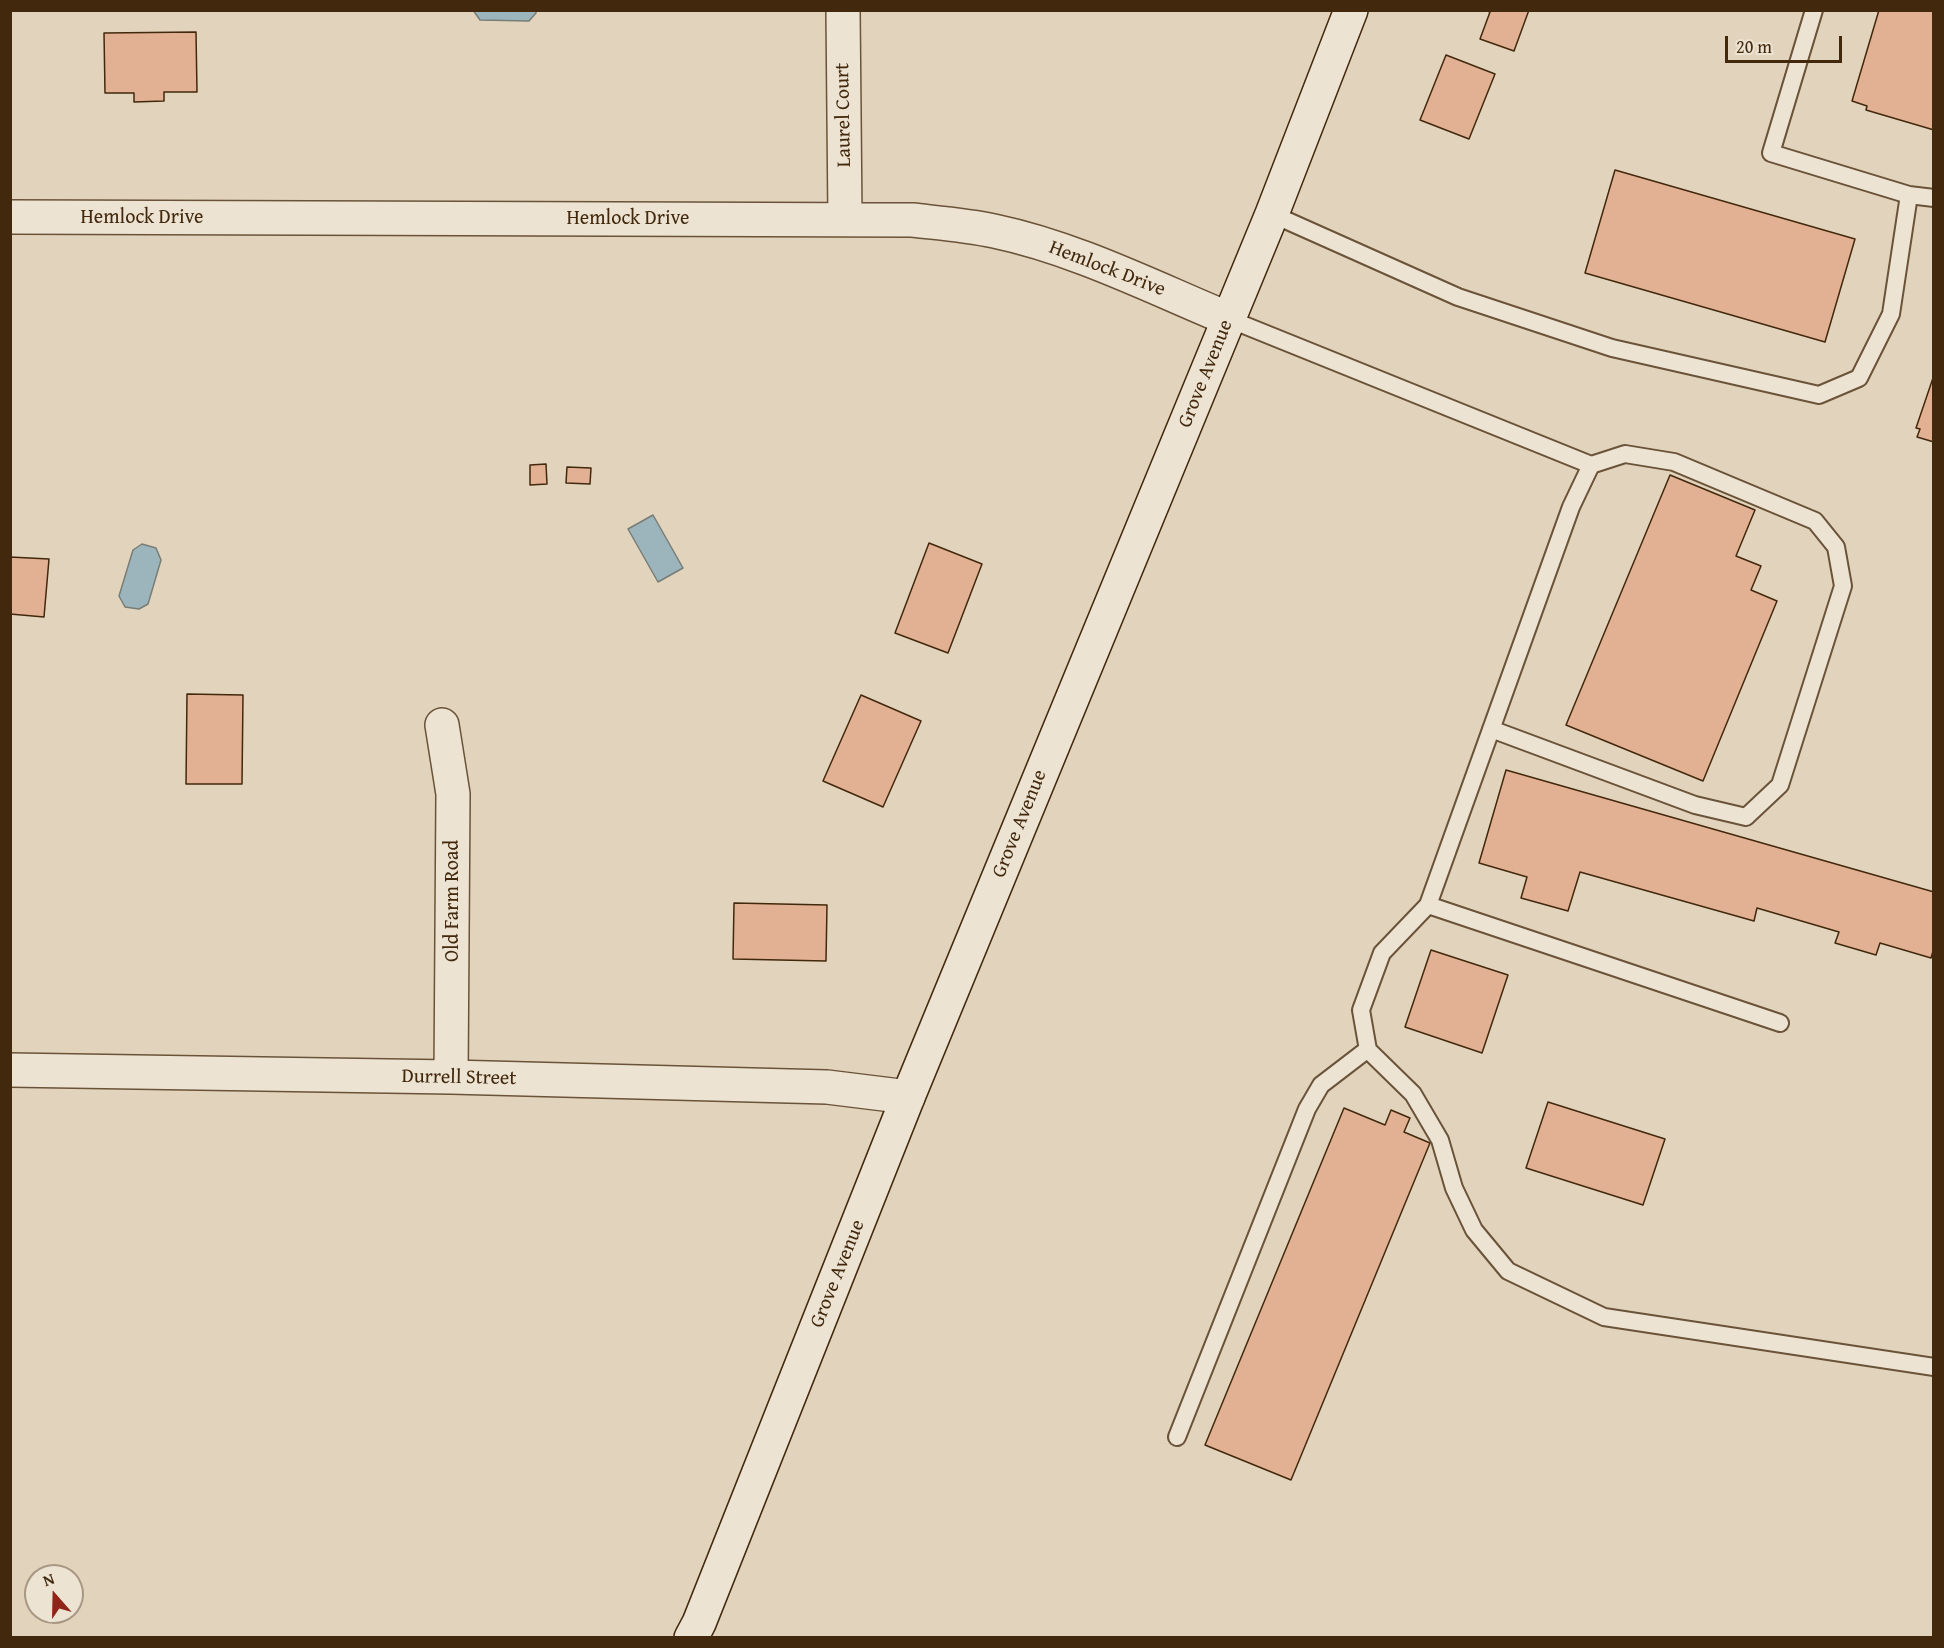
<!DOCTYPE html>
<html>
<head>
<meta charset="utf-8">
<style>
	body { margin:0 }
	#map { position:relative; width:1944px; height:1648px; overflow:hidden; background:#e2d4bc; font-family:"Gentium Book Plus",serif }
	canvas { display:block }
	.frame { position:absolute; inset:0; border:12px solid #42280c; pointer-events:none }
	.north { position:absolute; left:24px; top:1564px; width:60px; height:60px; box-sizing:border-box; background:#ece3d3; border:2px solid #a89883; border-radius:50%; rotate:340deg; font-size:16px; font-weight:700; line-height:24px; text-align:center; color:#42280c }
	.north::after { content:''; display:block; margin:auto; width:21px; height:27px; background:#8f2418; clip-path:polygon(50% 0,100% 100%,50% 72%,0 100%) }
	.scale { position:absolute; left:1725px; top:36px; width:117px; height:27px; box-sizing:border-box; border:3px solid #42280c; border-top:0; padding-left:8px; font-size:18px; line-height:21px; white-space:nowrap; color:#42280c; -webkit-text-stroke:4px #ece3d3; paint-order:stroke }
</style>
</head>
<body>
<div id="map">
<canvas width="1944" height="1648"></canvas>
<div class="frame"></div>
<div class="north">N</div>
<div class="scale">20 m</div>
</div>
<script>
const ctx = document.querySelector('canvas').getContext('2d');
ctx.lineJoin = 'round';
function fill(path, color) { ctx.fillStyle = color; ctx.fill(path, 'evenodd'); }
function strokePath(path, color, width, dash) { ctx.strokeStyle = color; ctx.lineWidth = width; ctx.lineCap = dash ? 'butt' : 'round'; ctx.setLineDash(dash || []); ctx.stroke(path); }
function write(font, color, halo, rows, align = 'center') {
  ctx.font = font + ' "Gentium Book Plus",serif'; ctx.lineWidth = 6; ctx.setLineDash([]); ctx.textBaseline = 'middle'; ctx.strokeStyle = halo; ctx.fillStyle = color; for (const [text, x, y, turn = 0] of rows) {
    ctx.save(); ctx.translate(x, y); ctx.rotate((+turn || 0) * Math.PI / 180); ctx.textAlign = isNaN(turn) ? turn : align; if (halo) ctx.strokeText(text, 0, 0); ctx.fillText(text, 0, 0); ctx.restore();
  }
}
const water = new Path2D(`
	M473,10h63v3l-7,8 -49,-1z
	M653,515l30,53 -25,14 -30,-53z
	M142,544l14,4 5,12 -13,44 -9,5 -14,-2 -6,-11 14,-46z`);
const building = new Path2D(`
	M1485,10h44l-15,41 -34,-12 10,-27z
	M1879,10h55v120l-68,-20 1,-4 -15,-5z
	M196,32l1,60h-33v9l-30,1v-9h-29l-1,-60z
	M1446,55l49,19 -26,65 -49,-19z
	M1615,170l240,69 -30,103 -240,-69z
	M1934,375v67l-17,-5 3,-8 -4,-1z
	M546,464l1,20 -17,1v-20z
	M567,467l24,1 -1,16 -24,-1z
	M1670,475l85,35 -19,46 25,10 -10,24 26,11 -74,180 -137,-56z
	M929,543l53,21 -34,89 -53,-20z
	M10,557l39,2 -5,58 -34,-3z
	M187,694l56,1 -1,89h-56z
	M861,695l60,26 -38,86 -60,-26z
	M1506,770l428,122v56l-3,10 -51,-15 -4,12 -41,-12 4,-11 -82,-24 -3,13 -174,-49 -12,39 -47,-13 6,-21 -48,-14z
	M734,903l93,2 -1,56 -93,-2z
	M1431,950l77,25 -26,78 -77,-26z
	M1548,1102l117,37 -22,66 -117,-37z
	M1344,1108l41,17 6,-15 19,8 -6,14 26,11 -139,337 -86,-35z`);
const lane = new Path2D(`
	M1909,195l25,3
	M1272,214l186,83 154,51 207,47 40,-17 32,-64 18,-119 -138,-42 43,-143
	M1229,319l362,146 -20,42 -143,398 352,118
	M1491,729l204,76 51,12 34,-32 63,-199 -7,-39 -21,-26 -141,-59 -49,-8 -34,11
	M1428,905l-46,48 -21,57 7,40 45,44 27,46 14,48 20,42 34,41 96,46 330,50
	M1177,1437l130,-328 14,-24 47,-36`);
const street = new Path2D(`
	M843,10l2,210
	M10,217l902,3c27,3 55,5 82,11 81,17 158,56 235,88
	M442,725l11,69 -2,283
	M10,1070l441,7 376,10 81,10`);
const secondary = new Path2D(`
	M691,1638l8,-15 209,-526 364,-883 79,-204`);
const streetNames = [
	["Laurel Court",844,115,-91],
	["Hemlock Drive",142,218],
	["Hemlock Drive",628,219],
	["Hemlock Drive",1107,269,21],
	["Grove Avenue",1206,374,-68],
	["Grove Avenue",1020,824,-68],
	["Old Farm Road",453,901,-90],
	["Durrell Street",459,1078,1],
	["Grove Avenue",838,1274,-68]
];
fill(water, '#9cb5bd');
strokePath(water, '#787d76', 1.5);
fill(building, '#e2b092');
strokePath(building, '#42280c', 1.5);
strokePath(lane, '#6a5338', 20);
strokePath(street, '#6a5338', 36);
strokePath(secondary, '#42280c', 36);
strokePath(lane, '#ece3d3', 16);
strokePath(street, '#ece3d3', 33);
strokePath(secondary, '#ece3d3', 33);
write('20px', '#42280c', '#ece3d3', streetNames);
</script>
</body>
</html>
